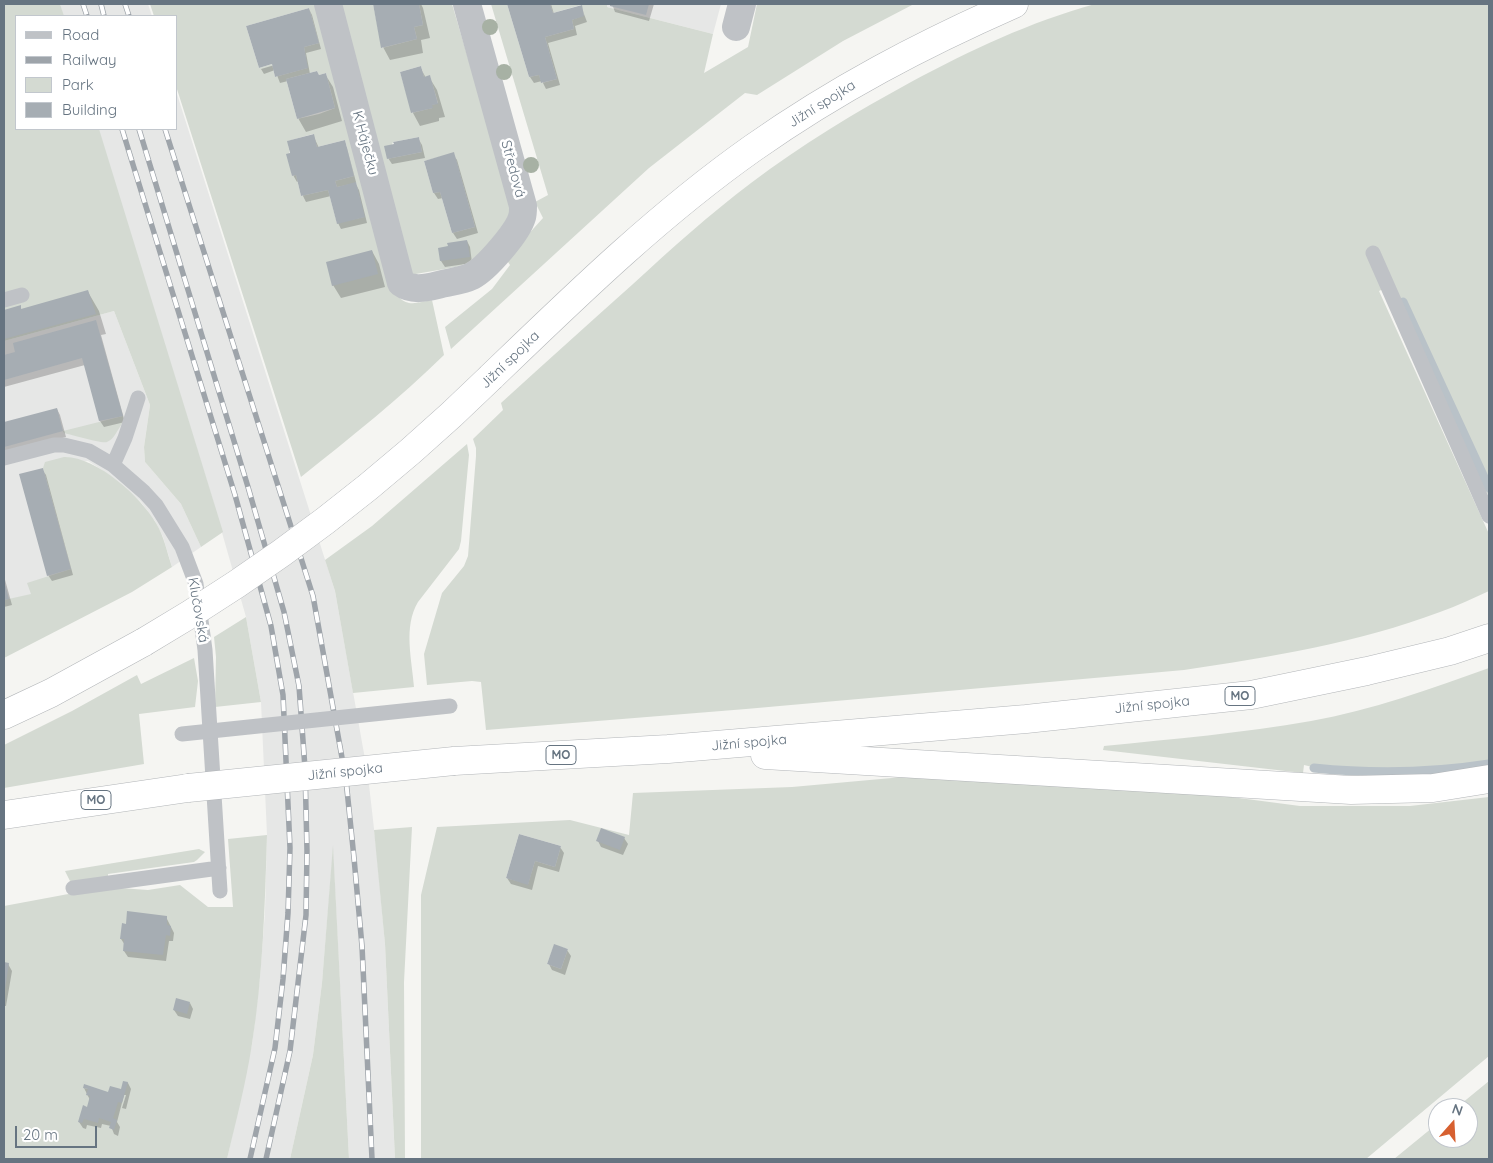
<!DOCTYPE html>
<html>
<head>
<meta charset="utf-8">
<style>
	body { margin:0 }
	#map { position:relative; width:1493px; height:1163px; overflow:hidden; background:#f5f5f2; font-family:Quicksand,sans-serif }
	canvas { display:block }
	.frame { position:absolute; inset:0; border:5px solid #667481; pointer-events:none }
	.legend { position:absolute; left:15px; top:15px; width:162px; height:115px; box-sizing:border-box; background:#fff; border:1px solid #c2c7cd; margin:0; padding:6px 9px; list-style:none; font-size:15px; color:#667481 }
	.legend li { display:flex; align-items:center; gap:10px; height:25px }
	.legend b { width:25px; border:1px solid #c2c7cd }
	.north { position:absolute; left:1428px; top:1098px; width:50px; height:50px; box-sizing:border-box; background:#fff; border:1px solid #c2c7cd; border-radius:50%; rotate:19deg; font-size:14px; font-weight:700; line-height:20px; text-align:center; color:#667481 }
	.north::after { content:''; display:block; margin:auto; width:18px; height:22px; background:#d76030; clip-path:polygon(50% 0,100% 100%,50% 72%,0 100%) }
	.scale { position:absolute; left:15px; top:1126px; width:82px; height:22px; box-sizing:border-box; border:2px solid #667481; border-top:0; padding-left:6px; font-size:15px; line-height:18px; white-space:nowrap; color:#667481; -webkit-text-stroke:4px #fff; paint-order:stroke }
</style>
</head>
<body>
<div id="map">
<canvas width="1493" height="1163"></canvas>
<div class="frame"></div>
<ul class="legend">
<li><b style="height:6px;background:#bfc2c6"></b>Road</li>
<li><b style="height:6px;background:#9ea4aa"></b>Railway</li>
<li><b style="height:14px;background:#d4dad2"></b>Park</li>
<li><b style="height:14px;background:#a6adb3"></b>Building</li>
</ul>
<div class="north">N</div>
<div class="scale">20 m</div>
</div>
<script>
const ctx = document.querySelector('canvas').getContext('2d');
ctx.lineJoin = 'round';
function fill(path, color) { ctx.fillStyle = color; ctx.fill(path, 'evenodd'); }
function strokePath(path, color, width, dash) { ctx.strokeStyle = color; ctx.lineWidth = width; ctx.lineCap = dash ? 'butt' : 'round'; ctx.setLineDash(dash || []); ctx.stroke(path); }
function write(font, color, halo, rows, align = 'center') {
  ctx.font = font + ' Quicksand,sans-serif'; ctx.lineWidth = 5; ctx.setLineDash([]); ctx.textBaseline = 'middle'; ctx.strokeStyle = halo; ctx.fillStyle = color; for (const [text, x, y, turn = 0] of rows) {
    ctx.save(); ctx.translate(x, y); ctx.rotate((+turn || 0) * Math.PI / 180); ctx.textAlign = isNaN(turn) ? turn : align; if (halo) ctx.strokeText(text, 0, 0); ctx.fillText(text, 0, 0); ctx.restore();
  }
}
const built = new Path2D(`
	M60,4h88l4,12h-89z
	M607,4h114l-8,30 -106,-27z
	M176,91l159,500 33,185 9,79 8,89 10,215h-46l-16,-308 -11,132 -9,72 -23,104h-63l25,-115 8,-67 5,-65 2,-77 -6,-133 -15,-85 -33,-116 -115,-372h78z
	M114,311l36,94 -6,42 1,15 36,42 20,43 -29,20 -9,-30 -8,-16 -15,-20 -38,-31 -14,-9 -45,7 28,101 -16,28 -51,15v-271z`);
const green = new Path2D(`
	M4,4h56l4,12h-48v113h83l124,403 -22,15 -20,-43 -36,-42 -1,-15 6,-42 -36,-94 -110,30z
	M150,4h166l84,294c8,9 20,4 32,2l12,55c-45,44 -94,83 -143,122l-125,-391v-70h-22zM309,8l10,35 -15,4 3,21 -32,9 -3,-13 -13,4 -13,-42zM317,71l2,4 7,-2 9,35 -16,6 -22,5 -11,-40zM313,134l4,13 28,-7 9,36 -19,5 2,6 19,-4 8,34 -27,6 -9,-33 -27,6 -5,-21 -4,1 -4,-35z
	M338,4h35l9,44 35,-9 -3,-12 9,-2 -4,-21h33l58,196v12l-6,13 -24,29 -15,10 -9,3 -46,8zM421,66l3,11 6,-1 8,27 -6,2v3l-20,5 -12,-41zM419,137l3,15 -35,7 6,-17zM454,153l21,74 -23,6 -12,-41 -7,1 -9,-32z
	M491,4h16l22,73 10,-2 3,8 15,-4 -12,-42 29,-8 -2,-9 12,-5 -3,-10 -28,8 -3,-9h57v3l106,27 -9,39 44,-26 9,-43h157l-71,37 -86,54 -12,-2 -96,75 -198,181 -6,-22 47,-38 18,-24 -4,-6 37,-41 -8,-16 13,-7z
	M1095,4h394v493l-95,-213 -15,7 110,243v57c-16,7 -32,15 -49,21 -82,31 -169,45 -256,58l-438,39 -260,21 -5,-48 -9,-1 -45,4 -3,-31 18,-61 22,-27 4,-10 8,-100v-8l-3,-9 30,-29 -2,-7c44,-40 88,-80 132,-119 38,-35 77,-70 118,-101 50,-38 105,-71 160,-101 60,-32 119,-60 184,-78z
	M123,416c1,6 -2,9 -5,14 -3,5 -6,10 -11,12 -5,2 -34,-7 -43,-9l-1,-2z
	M467,444l2,11 -8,86 -2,8 -41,53c-15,25 -6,57 -4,85l-61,6 -18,-102 -10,-31 47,-34z
	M64,457c32,-1 77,40 92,66 8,13 11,29 16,44l-40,25 -128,66v-58l27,-6 -4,-11 44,-14 -28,-101 2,-6z
	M246,617l15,85 -46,5 1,-50 -2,-20z
	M194,658l4,23 -3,26 -56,7 5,50 -140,24v-43l68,-34 65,-36 4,9z
	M1489,668v96c-55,8 -131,15 -185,1l-1,8 -200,-23 1,-4c69,-7 139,-13 207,-25 61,-11 120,-32 178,-53z
	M963,775l131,4 206,27h110l79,-9v259l-123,103h-945v-264l16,-68 133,-7 59,15 4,-42 159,-6 111,-10zM519,834l42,12 -6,21 -20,-6 -7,23 -22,-6zM554,945l14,4 -7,20 -14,-5z
	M412,827l-8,155 1,177h-10l-10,-215 -11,-114z
	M267,835c-2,69 -4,140 -15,209 -6,39 -16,77 -25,115h-223v-253l102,-19 42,3 32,-5 28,22h25l-5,-68z
	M333,845l16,314h-59l23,-104 9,-72z
	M199,849l6,3 -8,8 -3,2 -86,12v5l-36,6 -7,-14z
	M1489,1081v78h-95l44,-36v15h30v-30h-12z`);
const shadow = new Path2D(`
	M374,4h47l2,4 7,30 -9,2 2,13 -33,7 -7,-13z
	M508,4h43l3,10 27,-8 6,16 -12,4 2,9 -29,8 12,42 -14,4 -4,-8 -8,2 -4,-6z
	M612,4h42l-5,17 -34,-9z
	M309,9l3,6 9,34 -15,4 4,21 9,2 6,-2 8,13 9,34 -36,11 -8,-14 -10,-37 -8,2 -5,-13 -11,4 -3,-5 17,-5z
	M420,67l6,11 3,-1 8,13 8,27 -6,1v3l-19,5 -7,-13 -12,-40z
	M313,135l6,13 25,-6 3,6 9,34 -1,1 4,7 8,33 -26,6 -3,-6 -7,-27 -25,6 -3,-6 -4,-15 -2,1 -4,-7z
	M418,138l4,7 3,13 -33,6 -4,-6z
	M453,154l4,6 21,73 -21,6 -4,-6 -10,-35 -5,1 -4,-6 -9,-31z
	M467,241l3,6 2,16 -27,4 -4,-6 8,-14z
	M372,251l7,13 6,23 -44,11 -8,-13z
	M88,292l11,19 7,23 -5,1 24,87 -21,5 -4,-6 -15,-56 -81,22v-76l16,-4 2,3z
	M57,409l3,6 6,22 -62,17v-30z
	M42,469l4,6 27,100 -21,6 -4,-6z
	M4,576l8,29 -8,2z
	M519,835l41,12 4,6 -5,19 -21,-6 -6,24 -21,-6 -4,-6z
	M624,838l4,6 -5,11 -22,-8 -3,-6z
	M166,917l8,16 -1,8h-4l-3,20 -38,-4 -4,-6 1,-6 -4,-6z
	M567,950l4,6 -6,19 -13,-5 -3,-6z
	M4,964h4l4,7 -6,35h-2z
	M190,1003l3,6 -3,10 -12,-3 -4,-6z
	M124,1082l4,1 3,6 -5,20 -4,-1 4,-13h-2l-7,27 3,5 -2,9 -4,-2 -3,-8 -9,-2 -1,4 -14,-3 -1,4 -3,-1 -4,-6 9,-14 2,-8 -6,-12 25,5 13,-3z`);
const stream = new Path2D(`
	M1403,302l86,186
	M1314,768c59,6 117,5 175,-4`);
const building = new Path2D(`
	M373,4h46l4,21 -9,2 3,12 -36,9z
	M507,4h43l3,9 29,-8 2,11 -12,4 2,9 -29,8 12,42 -16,4 -2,-8 -10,2z
	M610,4h39l-3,11 -36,-9z
	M309,8l10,35 -15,4 4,21 -33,9 -3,-13 -13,4 -13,-42z
	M421,66l3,11 6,-2 8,29 -6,1 1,3 -22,5 -11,-41z
	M317,71l2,4 7,-2 9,35 -38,11 -11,-40z
	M314,134l3,13 28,-7 9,36 -19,5 2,6 19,-5 9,35 -28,7 -9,-34 -27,6 -5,-21 -4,1 -6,-22 4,-1 -3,-12z
	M419,137l3,15 -35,7 -3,-13 10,-2 -1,-2z
	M454,152l21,75 -23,6 -12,-41 -7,1 -9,-32z
	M467,240l3,17 -30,4 -2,-13 10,-2 -1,-3z
	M372,250l6,24 -46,12 -6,-24z
	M88,290l8,24 -92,25v-29l17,-5v4z
	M96,320l27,96 -24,5 -17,-63 -78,22v-25l11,-3 -2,-9z
	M57,408l6,23 -59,16v-25z
	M43,468l28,101 -24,7 -28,-102z
	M4,581l5,18 -5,1z
	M601,828l24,9 -5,13 -24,-9z
	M519,834l42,12 -6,21 -20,-6 -7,24 -22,-7z
	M127,911l40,5v9l4,1 -1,10 -4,-1 -3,20 -40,-4 1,-12h-4l2,-16 4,1z
	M554,944l14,5 -7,20 -14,-5z
	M4,962l5,1 -4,26h-1z
	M176,998l14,4 -3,12 -14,-4z
	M123,1081l5,1 -6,21 -4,-1 -2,7 -3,9 4,2 -3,10 -5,-2 2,-6 -12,-4 -1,5 -14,-4 -2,4 -4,-1 5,-17 4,2 3,-11 -4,-1 2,-6 -5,-1 1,-4 24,8 2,-6 11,3z`);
const lane = new Path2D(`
	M1373,253l116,263
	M4,300l18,-5
	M4,458l50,-13h10l25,6 24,14 31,27 12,13 26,42 14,37 9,66 15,241
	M113,465l12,-27 13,-40
	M73,888l146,-20`);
const street = new Path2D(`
	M328,4l73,279c11,8 25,5 37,2 11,-3 24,-4 34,-9 14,-7 46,-44 50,-59 1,-3 1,-8 1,-11l-56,-202
	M736,27l6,-23`);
const highway = new Path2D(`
	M491,377c83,-80 167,-162 262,-229 84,-59 168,-103 261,-144
	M4,715l47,-22 93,-51
	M765,755l586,35 82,-2 56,-9
	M454,761l214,-12 358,-30 225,-24 116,-24 83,-20 39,-13
	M4,815l184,-27`);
const rail = new Path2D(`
	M83,4l4,12
	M101,4l3,12
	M125,4l4,12
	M122,129l113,366 36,131 12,69 7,153 -2,65 -5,66 -8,69 -25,111
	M139,129l109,358 36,125 15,74 6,82 2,83 -1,64 -16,136 -24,108
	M165,129l148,467 33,184 8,78 8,88 10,213`);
const laneBridge = new Path2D(`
	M182,734l268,-28`);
const highwayBridge = new Path2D(`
	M144,642c127,-74 243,-163 347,-265
	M188,788l266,-27`);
const trees = [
	[490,27],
	[504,72],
	[531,165]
];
const shields = [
	[1240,696,30],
	[561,755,30],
	[96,800,30]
];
const shieldNames = [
	["MO",1240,696],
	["MO",561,755],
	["MO",96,800]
];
const streetNames = [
	["Jižní spojka",822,104,-32],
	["K Háječku",365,143,75],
	["Středová",513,169,75],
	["Jižní spojka",510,360,-44],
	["Klučovská",198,610,80],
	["Jižní spojka",1152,705,-6],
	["Jižní spojka",749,743,-5],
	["Jižní spojka",345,772,-6]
];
fill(built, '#e6e7e6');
fill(green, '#d4dad2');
fill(shadow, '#0003');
strokePath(stream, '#b9c2c8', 9);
fill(building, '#a6adb3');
strokePath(highway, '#b2b5b8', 29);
strokePath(lane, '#bfc2c6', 15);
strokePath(street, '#bfc2c6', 28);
strokePath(highway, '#fff', 28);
strokePath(rail, '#9ea4aa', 5.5);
strokePath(rail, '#fff', 4, [11]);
strokePath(highwayBridge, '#b2b5b8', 29, []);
strokePath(laneBridge, '#bfc2c6', 15);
strokePath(highwayBridge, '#fff', 28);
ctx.fillStyle = '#a7b1a4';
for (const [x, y] of trees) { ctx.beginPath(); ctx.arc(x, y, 8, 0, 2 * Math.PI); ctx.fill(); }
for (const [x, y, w] of shields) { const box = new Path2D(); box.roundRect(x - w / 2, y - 9.5, w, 19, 4); ctx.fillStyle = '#fff'; ctx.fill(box); strokePath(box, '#667481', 1); }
write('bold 12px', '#667481', null, shieldNames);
write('14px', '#667481', '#fff', streetNames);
</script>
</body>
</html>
